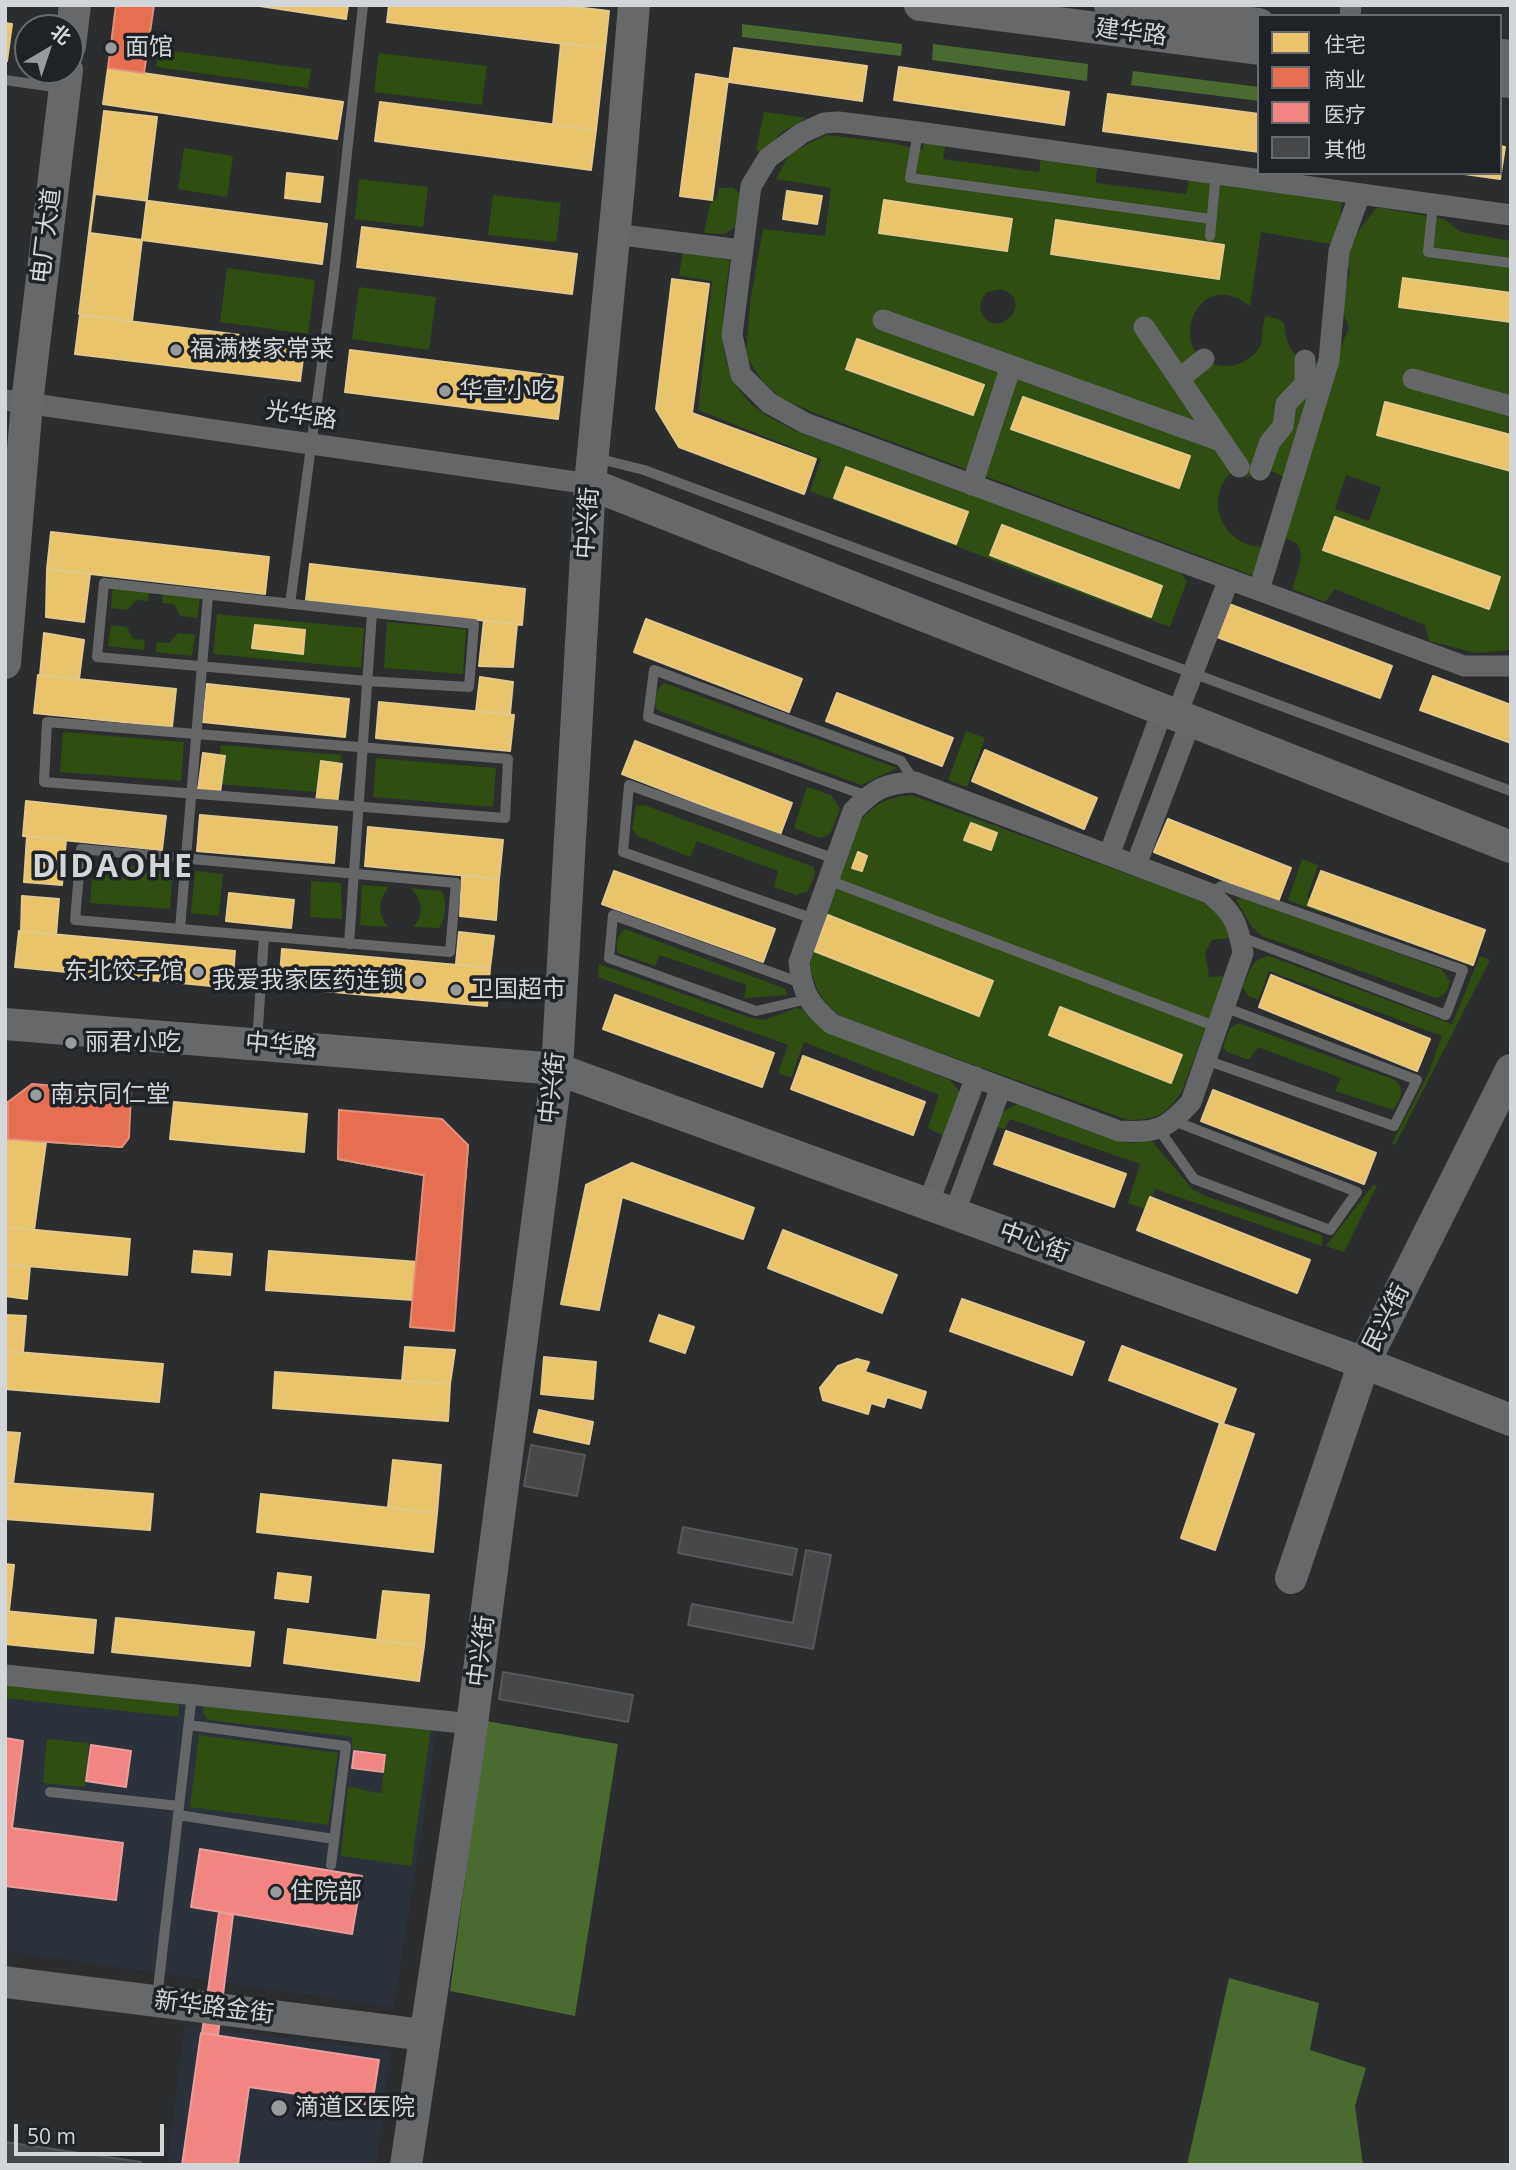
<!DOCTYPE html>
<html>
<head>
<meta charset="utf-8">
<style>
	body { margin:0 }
	#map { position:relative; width:1516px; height:2170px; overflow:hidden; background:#2b2d2f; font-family:"Open Sans","Noto Sans SC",sans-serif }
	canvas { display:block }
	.frame { position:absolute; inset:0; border:7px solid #d3d6d9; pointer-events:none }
	.legend { position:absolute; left:1257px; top:14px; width:245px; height:161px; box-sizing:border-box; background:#1f2328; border:2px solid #676b6f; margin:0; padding:9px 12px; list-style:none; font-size:21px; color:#d3d6d9 }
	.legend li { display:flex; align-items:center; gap:14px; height:35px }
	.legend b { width:35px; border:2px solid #676b6f }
	.north { position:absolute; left:14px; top:14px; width:70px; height:70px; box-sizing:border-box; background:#1f2328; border:2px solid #676b6f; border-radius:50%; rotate:39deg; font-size:19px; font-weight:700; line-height:28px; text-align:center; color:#d3d6d9 }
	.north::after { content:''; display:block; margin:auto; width:24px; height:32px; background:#989b9e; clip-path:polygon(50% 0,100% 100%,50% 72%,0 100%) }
	.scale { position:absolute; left:14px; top:2124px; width:150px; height:32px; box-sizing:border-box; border:4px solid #d3d6d9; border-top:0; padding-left:9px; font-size:21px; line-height:24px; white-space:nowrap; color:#d3d6d9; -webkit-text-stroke:5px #1f2328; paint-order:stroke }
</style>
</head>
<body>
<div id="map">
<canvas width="1516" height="2170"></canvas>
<div class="frame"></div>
<ul class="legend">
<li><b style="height:19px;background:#e9c46a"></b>住宅</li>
<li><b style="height:19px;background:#e76f51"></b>商业</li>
<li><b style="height:19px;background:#f28482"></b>医疗</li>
<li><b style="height:19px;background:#464749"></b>其他</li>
</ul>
<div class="north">北</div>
<div class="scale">50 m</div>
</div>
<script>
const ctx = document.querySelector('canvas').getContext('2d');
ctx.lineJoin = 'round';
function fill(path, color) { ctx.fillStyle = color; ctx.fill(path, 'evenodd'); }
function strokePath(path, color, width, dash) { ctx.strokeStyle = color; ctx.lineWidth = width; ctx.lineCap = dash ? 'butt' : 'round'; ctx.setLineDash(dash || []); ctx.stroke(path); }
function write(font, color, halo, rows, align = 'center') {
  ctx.font = font + ' "Open Sans","Noto Sans SC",sans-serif'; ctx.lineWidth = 7; ctx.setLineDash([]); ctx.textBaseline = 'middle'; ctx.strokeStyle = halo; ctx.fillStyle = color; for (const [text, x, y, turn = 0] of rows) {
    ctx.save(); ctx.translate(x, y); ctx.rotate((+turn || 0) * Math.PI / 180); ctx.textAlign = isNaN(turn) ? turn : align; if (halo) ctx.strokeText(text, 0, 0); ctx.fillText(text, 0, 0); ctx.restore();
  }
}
const built = new Path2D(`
	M5,1683l432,46 -43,278 -389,-56z
	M185,2025l206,26 -14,114h-210z`);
const green = new Path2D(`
	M158,49l153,20 -3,19 -152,-21z
	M379,53l108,13 -5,39 -108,-13z
	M764,112l43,6 -26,15 -18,20 -7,-3z
	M826,135l66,8 31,7 1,-9 22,2 -3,16 96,13 2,-15 56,7 -1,19 90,11 3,-14 153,22 -6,43 -75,-13 -11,74c-56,-45 -90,58 -23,60 11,1 26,-8 32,-18 6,-10 1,-22 7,-32l12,3 6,4c2,25 8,35 34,40l21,-12 10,-23 -10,-25 11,-30 -6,-23 33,-43 67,12 17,13 50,9v52l-108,-15 -4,29 112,15v113l-125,-33 -9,32 134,37v179l-35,3 -47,-12 -4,-16 -90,-36 -10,13 -33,-13c6,-19 20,-47 -9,-51l5,-58c-15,-10 -26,-13 -41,-2l-8,-11c-43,27 -14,86 29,79l-11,31 -440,-163 -36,-16 -19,-17 -16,-26 4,-52 13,-74 62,7 6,-48 -55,-9 14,-26zM884,200l127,19 -4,32 -128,-18zM1056,220l167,25 -4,34 -168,-24zM1001,289c36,12 -4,53 -19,25 -4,-9 -1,-15 5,-22zM857,339l127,46 -10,30 -127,-46zM1022,398l168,58 -11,32 -167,-59zM1346,475l35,12 -12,34 -34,-12zM1336,517l164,59 -11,33 -165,-58z
	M184,148l49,8 -6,41 -49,-8z
	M359,179l69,8 -5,40 -68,-8z
	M719,188h15l7,7 -6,32 -10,7 -21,-1 6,-30 6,-5z
	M493,195l68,8 -5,39 -68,-7z
	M683,251l47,7c-6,54 -21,109 25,149 11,9 26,16 38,23l385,140 9,11 -17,46 -360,-136 11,-32 -123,-49 14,-129 -33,-5z
	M227,268l88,12 -7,54 -88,-12z
	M359,287l77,10 -7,53 -77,-11z
	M113,587l37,4 -2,10 -12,-1 -8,10 -17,-2z
	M163,593l37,5 -3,20 -17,-2 -6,-12 -12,-1z
	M217,614l147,14 -3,40 -148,-14z
	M387,622l79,7 -3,45 -79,-6z
	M111,625l16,2 6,12 12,1 -1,10 -36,-4z
	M178,633l17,2 -3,21 -36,-4 1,-10 12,1z
	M664,683l233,85 -36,17 -204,-75c-4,-11 -2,-19 7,-27z
	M966,731l19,7 -18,49 -19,-7z
	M63,732l121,10 -3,39 -121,-9z
	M221,745l120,10 -3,39 -120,-10z
	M376,758l120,10 -3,39 -120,-10z
	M807,787l24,8 9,14 -10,25 -10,4 -26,-10z
	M911,795l288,105c18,11 24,18 30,38l-17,2 -7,12 4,25 16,-1 -43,115c-15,24 -26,29 -54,29l-285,-102c-21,-16 -29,-28 -33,-55l49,-141c18,-20 26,-23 52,-27z
	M644,805l170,62 1,8 -8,17 -11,3 -22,-8 4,-16 -81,-30 -7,16 -52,-21 -6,-7 4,-23z
	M1302,859l16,6 -11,32 23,8 -8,8 -34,-13z
	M93,863l80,6 -3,40 -80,-6z
	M195,871l28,3 -4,42 -28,-3z
	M311,881l30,2 1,36 -32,-2z
	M362,885l27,2c-11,13 -12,26 -1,40l-28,-2z
	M411,888l31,3c5,10 4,28 -3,37l-26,-1c12,-13 9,-26 -2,-39z
	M1243,897l198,72 9,12c-2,10 -4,13 -14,17l-174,-62 -10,-9 -16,-27z
	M625,929l161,60 1,6 -43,3 3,-13 -87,-30 -5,11 -37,-13c-3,-9 -1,-18 7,-24z
	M1269,956l183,68 28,-68 10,4 -95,185 -3,-2 36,-69 14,-38 -173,-65 -11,29 -10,-4 -5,-9c7,-16 8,-28 26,-31z
	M599,964l149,53 17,3 31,-12 5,1 28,23 121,48 11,13 -17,43 -16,-8 11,-33 -135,-53 -13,36 -13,-5 10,-28 -190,-68z
	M1238,1023l157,57c11,11 5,18 -2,30l-58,-19 6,-13 -83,-31 -9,13 -22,-8 -4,-5 7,-19z
	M1019,1104l112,39 21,-2 40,48 13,7 117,39v11l-167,-57 -7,21 -20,-7 12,-39 -130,-45 -6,11 -8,-4c5,-13 9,-18 23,-22z
	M1373,1185h4l-33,67 -18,-6z
	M5,1685l174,18v14l-174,-19z
	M204,1705l227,24 -20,137 -70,-10 7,-69c12,1 21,5 33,6l5,-40 -34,-4v-12l-144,-17 -5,-7z
	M199,1735l139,18 -10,72 -138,-18z
	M47,1739l42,4 -4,44 -42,-4z`);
const forest = new Path2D(`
	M742,24l160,20 -1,12 -159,-19z
	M933,44l155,20 -1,17 -155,-21z
	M1133,71l126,16v14l-128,-16z
	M486,1721l132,23 -43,272 -125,-25z
	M1229,1978l90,25 -9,47 56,18 -11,38 8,59h-176z`);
const homes = new Path2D(`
	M253,5h95l-2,14z
	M389,5h169l51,6 -4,38 -218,-27z
	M5,23l7,1 -5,37h-2z
	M561,43l44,6 -9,81 -43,-5z
	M734,48l133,18 -5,35 -133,-19z
	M899,67l170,25 -5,33 -170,-25z
	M108,68l235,34 -6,37 -234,-35z
	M696,74l32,5 -16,121 -32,-4z
	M1108,94l151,20v38l-156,-21z
	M380,102l216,28 -5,40 -216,-29z
	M104,111l53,6 -25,204 -53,-7z
	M1500,146l5,1 -5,32 -43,-6h43z
	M287,173l36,4 -3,25 -35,-4z
	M787,191l35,5 -5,28 -34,-5z
	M95,194l232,30 -5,40 -232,-31z
	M884,200l128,19 -5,32 -128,-18z
	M1056,220l168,25 -5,34 -168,-25z
	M362,227l215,27 -5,40 -215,-27z
	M1403,278l108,15v29l-112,-15z
	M672,279l37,5 -17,129 124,46 -12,35 -125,-47 -23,-38z
	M80,315l225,28 -5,38 -225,-27z
	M857,339l127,46 -11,30 -127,-46z
	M350,350l213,27 -5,42 -213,-27z
	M1023,397l167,59 -11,32 -168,-59z
	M1385,402l126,33v36l-134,-36z
	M846,467l122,45 -12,32 -122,-46z
	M1335,517l165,60 -11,32 -166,-59z
	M1002,525l160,61 -11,31 -161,-62z
	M51,532l218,25 -4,37 -218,-25z
	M310,564l215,25 -3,36 -216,-25z
	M47,569l43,5 -6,48 -38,-5z
	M1229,604l163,62 -12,32 -163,-61z
	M646,619l156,60 -13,33 -155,-60z
	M484,620l33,4 -4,43 -34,-1z
	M255,625l50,5 -2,24 -51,-6z
	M44,633l40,7 -5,39 -39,-4z
	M38,675l138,14 -4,38 -138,-14z
	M1433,676l78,29v38l-91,-33z
	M480,677l33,5 -3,32 -34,-3z
	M207,684l142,15 -4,38 -142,-15z
	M837,693l116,45 -11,28 -116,-45z
	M379,702l135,13 -4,36 -134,-13z
	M635,741l157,62 -12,32 -158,-61z
	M985,750l112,48 -13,31 -112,-48z
	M203,753l22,3 -5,37 -22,-3z
	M321,761l21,3 -5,40 -21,-2z
	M26,801l140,15 -4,34 -139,-14z
	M200,815l137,12 -3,36 -137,-12z
	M1168,819l123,49 -13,34 -124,-50z
	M971,823l26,10 -6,17 -27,-10z
	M368,827l135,13 -4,39 -134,-13z
	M27,836l39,4 -4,45 -38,-3z
	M858,852l9,4 -5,15 -10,-3z
	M614,871l161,58 -12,33 -161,-58z
	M1321,871l164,59 -12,35 -165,-60z
	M462,875l37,4 -3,41 -36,-4z
	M229,893l65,7 -3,28 -65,-7z
	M22,896l37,3 -3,36 -35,-4z
	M828,915l165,66 -14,35 -165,-65z
	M19,931l216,20 -3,37 -217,-21z
	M459,932l35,4 -4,32 -34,-4z
	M282,949l208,19 -3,38 -208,-19z
	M1271,975l159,64 -13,32 -158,-64z
	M615,995l159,58 -12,34 -159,-58z
	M1060,1007l122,48 -11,28 -122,-48z
	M803,1056l122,46 -12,33 -122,-46z
	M1213,1090l163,63 -12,31 -163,-63z
	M5,1102l120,8 -3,37 -117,-8z
	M174,1102l133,12 -3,38 -134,-13z
	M340,1122l128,23 -3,38 -127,-24z
	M1006,1131l120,43 -12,33 -120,-43z
	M5,1139l41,3 -12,88 -29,-3z
	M632,1163l122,45 -11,31 -121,-42 -23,113 -38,-6 25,-119z
	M1150,1197l160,63 -13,33 -160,-63z
	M5,1227l125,12 -3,36 -122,-11z
	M783,1230l114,45 -15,38 -114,-45z
	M194,1251l38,3 -2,21 -38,-3z
	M269,1251l177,13 -3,38 -177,-12z
	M5,1264l25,2 -3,33 -22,-3z
	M962,1299l122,43 -12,33 -122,-44z
	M5,1315l21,1 -3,36 -18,-1z
	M659,1315l35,12 -9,26 -35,-12z
	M1122,1346l114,43 -13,35 -114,-44z
	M405,1347l50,3 -5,34 -48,-3z
	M5,1351l158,13 -4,38 -154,-13z
	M544,1357l52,5 -3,37 -52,-5z
	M857,1359l12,3 -4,10 61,20 -5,16 -34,-11 -3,10 -13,-4 -3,11 -45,-14 -3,-12 18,-22z
	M275,1372l175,12 -2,37 -175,-13z
	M539,1410l54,12 -4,22 -55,-12z
	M1220,1423l34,11 -39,116 -34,-12z
	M5,1432l15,1 -7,50h-8z
	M393,1460l48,5 -4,48 -49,-6z
	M5,1483l148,11 -3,36 -145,-11z
	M261,1494l176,19 -4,39 -176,-20z
	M5,1564l9,1 -5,46h-4z
	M278,1573l33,4 -3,25 -33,-4z
	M383,1591l46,4 -5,51 -47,-6z
	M5,1611l91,9 -3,33 -88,-9z
	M116,1618l138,14 -4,34 -138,-14z
	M288,1629l136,17 -5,35 -135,-18z`);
const shops = new Path2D(`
	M116,5h38l-10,68 -36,-5z
	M32,1084l99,8 -2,46 -7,9 -114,-8v-37z
	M339,1110l103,9 26,26 -14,186 -44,-4 14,-152 -86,-16z`);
const health = new Path2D(`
	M5,1738l18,3 -11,87 111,15 -7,57 -111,-14z
	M91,1745l40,6 -5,36 -40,-6z
	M354,1751l31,4 -2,17 -31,-4z
	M200,1849l162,27 -10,58 -161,-27z
	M219,1912l14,3 -15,120 -16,-2z
	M201,2033l178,27 -7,45 -123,-18 -11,77 2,1h-58z`);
const building = new Path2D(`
	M531,1445l54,10 -8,41 -53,-10z
	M683,1527l114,22 -5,26 -114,-22z
	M806,1550l25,5 -18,94 -125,-24 4,-21 101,19z
	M503,1672l130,23 -5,27 -129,-23z
	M5,2142l136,20 -1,3h-135z`);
const lane = new Path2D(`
	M5,80l56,8
	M918,132l-8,46 301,41
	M1433,204l-5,48 83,11
	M1210,236l6,-63
	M596,458l48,12 867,321
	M104,583l370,41 -5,63 -102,-6 -270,-24z
	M290,604l44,-330 29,-269
	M47,722l461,37 -3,59 -461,-36z
	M867,796l-219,-79 6,-47 247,91 14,21
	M81,849l375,34 -6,69 -375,-32z
	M828,880l389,147
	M1209,893l13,-7 241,84 -17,45 -205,-78
	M814,919l-191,-67 6,-67 206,74
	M180,929l28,-334
	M349,944l23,-331
	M801,983l-188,-68 -4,43 147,53 52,-12
	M257,1042l7,-106
	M1206,1060l188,66 23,-46 -193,-73
	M1158,1128l36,51 136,51 27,-38 -183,-71
	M189,1725l157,21 -15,119
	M50,1792l129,14
	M178,1815l156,24
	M157,1998l35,-304`);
const street = new Path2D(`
	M1350,16l1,-11
	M1511,215l-593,-83 -80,-10 -14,1 -22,10 -34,25 -17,28 -19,149 9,40 28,28 36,20 659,243h47
	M614,234l127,16
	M883,320l338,121
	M1144,327l95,140
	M1179,379l25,-20
	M1413,379l98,27
	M5,400l585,84
	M1260,470l10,-28 13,-16 3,-22 19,-20v-24
	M972,485l39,-119
	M1259,590l70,-230 10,-109 21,-57
	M1177,714l52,-135
	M915,782l294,111c24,19 29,30 34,60l-52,149c-25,28 -35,31 -72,29l-287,-107c-23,-20 -30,-31 -33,-62l54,-151c21,-22 32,-28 62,-29z
	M1109,855l54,-146
	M1136,865l55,-145
	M928,1204l48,-127
	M954,1214l47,-127
	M5,1675l467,49`);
const secondary = new Path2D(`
	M920,5l339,44
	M1110,5l149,19
	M70,46l5,-41
	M1500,55l11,1
	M1500,81l11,1
	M590,484l921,363
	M5,663l22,-260 40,-333
	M5,1024l552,45 807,294 147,57
	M1291,1578l73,-215 147,-293
	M5,1982l419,53
	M406,2165l66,-441 85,-655 33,-585 29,-298 15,-181`);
const markers = [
	[111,48,7,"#989b9e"],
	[176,350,7,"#989b9e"],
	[445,391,7,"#989b9e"],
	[198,972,7,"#989b9e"],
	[418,981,7,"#989b9e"],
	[456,990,7,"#989b9e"],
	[71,1043,7,"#989b9e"],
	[36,1095,7,"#989b9e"],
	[276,1892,7,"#989b9e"],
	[279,2108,9,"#989b9e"]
];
const streetNames = [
	["建华路",1131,33,7],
	["电厂大道",47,236,-83],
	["光华路",301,416,8],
	["中兴街",588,523,-86],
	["中华路",281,1046,5],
	["中兴街",553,1088,-84],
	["中心街",1034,1243,20],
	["民兴街",1387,1318,-63],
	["中兴街",482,1651,-83],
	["新华路金街",214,2008,7]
];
const poiNames = [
	["面馆",125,48],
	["福满楼家常菜",190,350],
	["华宣小吃",459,391],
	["东北饺子馆",184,972,"right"],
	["我爱我家医药连锁",404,981,"right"],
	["卫国超市",470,990],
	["丽君小吃",85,1043],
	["南京同仁堂",50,1095],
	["住院部",290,1892],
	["滴道区医院",295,2108]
];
const districtNames = [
	["DIDAOHE",113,868]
];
fill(built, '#2c323b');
fill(green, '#304e11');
fill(forest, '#4a6a2f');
fill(homes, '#e9c46a');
strokePath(homes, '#e2c98b', 2);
fill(shops, '#e76f51');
strokePath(shops, '#e18e7a', 2);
fill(health, '#f28482');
strokePath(health, '#e99d9c', 2);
fill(building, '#464749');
strokePath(building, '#555759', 2);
strokePath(lane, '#656667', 10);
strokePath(street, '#656667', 21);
strokePath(secondary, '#67686a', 32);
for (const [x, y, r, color] of markers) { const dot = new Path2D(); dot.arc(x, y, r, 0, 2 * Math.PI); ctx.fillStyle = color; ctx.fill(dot); strokePath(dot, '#1f2328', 2.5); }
write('24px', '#d3d6d9', '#1f2328', streetNames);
write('24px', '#d3d6d9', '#1f2328', poiNames, 'left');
ctx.letterSpacing = '2px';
write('bold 32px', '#d3d6d9', '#1f2328', districtNames);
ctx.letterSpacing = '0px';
</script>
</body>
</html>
